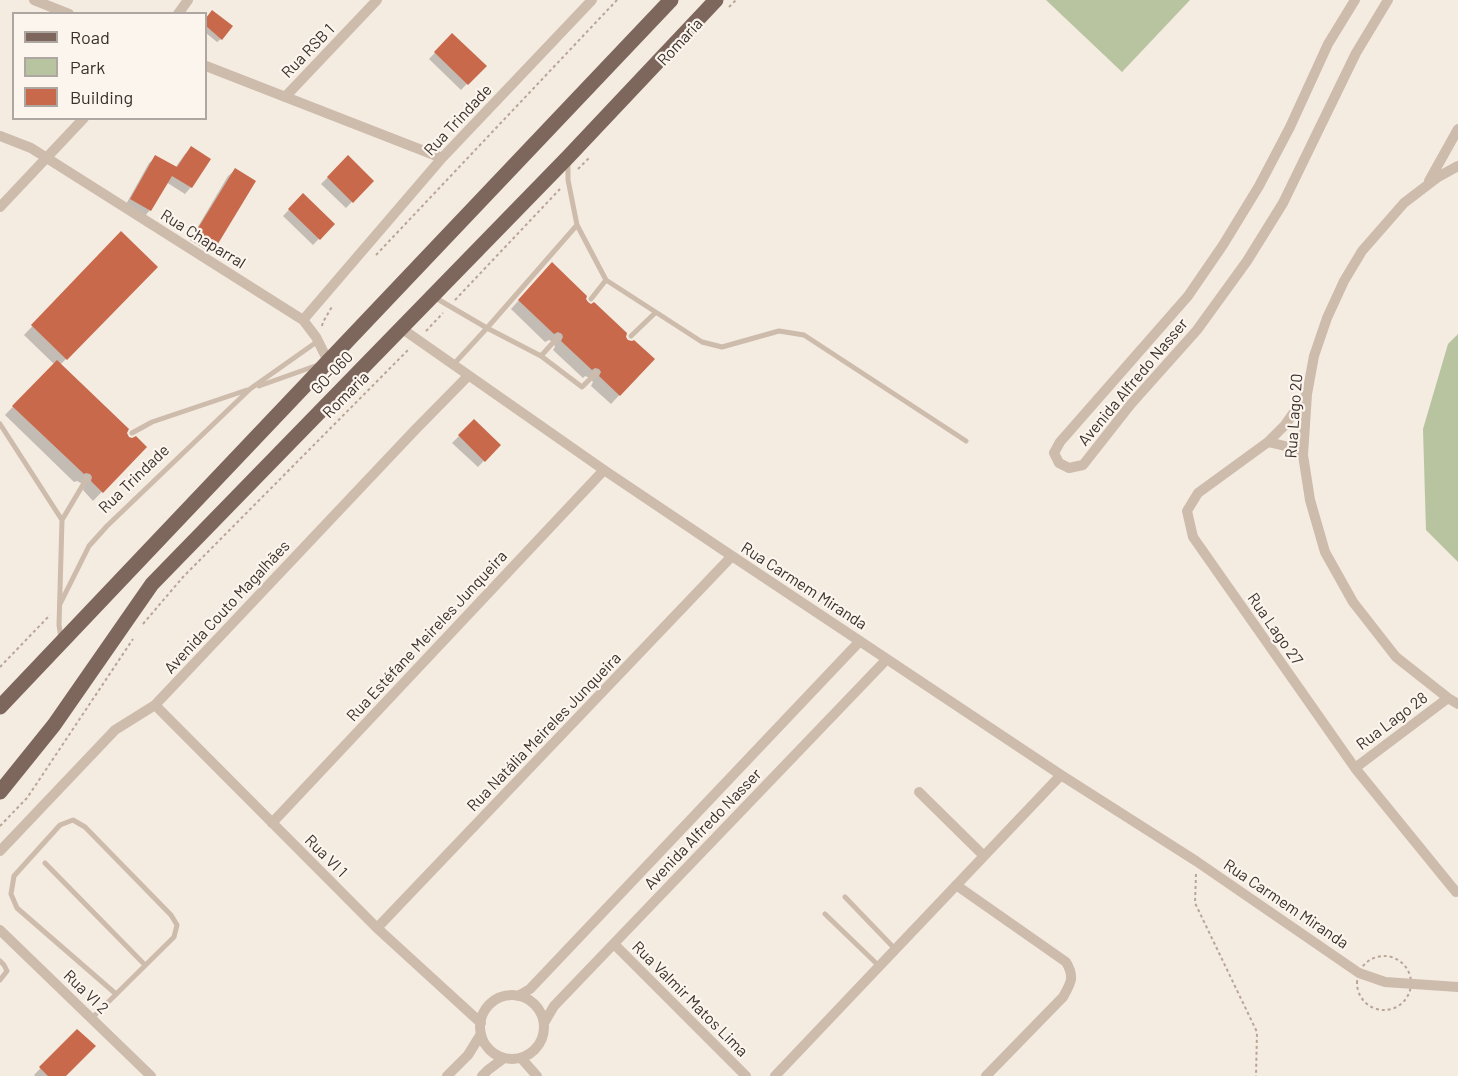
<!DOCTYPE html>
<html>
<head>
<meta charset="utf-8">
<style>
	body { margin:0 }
	#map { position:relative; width:1458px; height:1076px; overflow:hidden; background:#f4ebe1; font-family:Barlow,sans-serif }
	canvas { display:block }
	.legend { position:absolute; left:12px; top:12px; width:195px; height:108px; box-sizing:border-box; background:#fbf5ee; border:2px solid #aea6a0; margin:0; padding:8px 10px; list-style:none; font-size:18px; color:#3b302b }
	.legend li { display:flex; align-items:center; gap:12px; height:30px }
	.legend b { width:30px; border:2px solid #aea6a0 }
</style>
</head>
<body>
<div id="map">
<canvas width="1458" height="1076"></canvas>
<ul class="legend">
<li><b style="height:8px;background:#7d675c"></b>Road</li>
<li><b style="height:16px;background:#b8c4a0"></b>Park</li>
<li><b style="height:16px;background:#c8694b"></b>Building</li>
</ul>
</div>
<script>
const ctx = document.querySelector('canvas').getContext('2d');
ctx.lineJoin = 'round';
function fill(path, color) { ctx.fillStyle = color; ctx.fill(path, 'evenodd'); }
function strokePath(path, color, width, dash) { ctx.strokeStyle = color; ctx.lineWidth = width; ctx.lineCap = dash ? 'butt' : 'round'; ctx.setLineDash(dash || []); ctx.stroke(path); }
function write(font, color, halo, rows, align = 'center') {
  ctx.font = font + ' Barlow,sans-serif'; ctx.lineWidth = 4.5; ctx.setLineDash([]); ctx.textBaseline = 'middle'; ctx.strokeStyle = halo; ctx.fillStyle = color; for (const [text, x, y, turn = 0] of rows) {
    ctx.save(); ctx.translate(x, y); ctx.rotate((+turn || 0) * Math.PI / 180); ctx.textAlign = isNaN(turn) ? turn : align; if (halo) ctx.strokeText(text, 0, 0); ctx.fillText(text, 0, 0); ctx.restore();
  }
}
const green = new Path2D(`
	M1046,0h144l-68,72z
	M1458,334v228l-32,-32 -3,-101 25,-85z`);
const shadow = new Path2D(`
	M212,12l9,27 -4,3 -11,-9v-14z
	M452,35l32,31 -23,24 -32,-31z
	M191,148v39l-6,7 -19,-12 -16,28 -6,7 -19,-11 24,-43 7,-6 19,11 10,-14z
	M348,157l24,24 -26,27 -25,-24z
	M235,170l-20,76 -6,6 -19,-12 38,-64z
	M303,195l30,29 -20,21 -30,-29z
	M121,234l35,33 -96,98 66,69 2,4 17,9 -52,54 -10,-11 1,-3 -3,-4 -4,-2 -3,1 -69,-67 49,-51 -30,-29z
	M543,273l42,26 40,38 2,4 26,18 -42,45 -20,-18 2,-4 -3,-4 -5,-2 -2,2 -30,-28 2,-3 -2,-5 -4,-2 -4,2 -34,-33z
	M474,421l25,24 -21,22 -26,-24z
	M77,1031l-13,45h-29l-1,-1z`);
const building = new Path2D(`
	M212,10l21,16 -11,14 -16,-14v-8z
	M452,33l35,33 -19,19 -34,-33z
	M191,146l20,13 -19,29 -20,-12 -21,35 -21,-12 25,-44 22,12z
	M348,155l26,26 -21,22 -26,-26z
	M235,168l21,13 -40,66 -21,-14z
	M303,193l32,31 -15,16 -32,-31z
	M121,231l37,36 -91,93 -36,-35z
	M552,262l35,34 -1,3 2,3 3,2 3,-2 33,31 -1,4 2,3 4,1 2,-1 21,19 -35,37 -21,-20 2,-4 -2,-3 -4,-1 -3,2 -31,-29 2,-4 -1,-3 -4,-2 -4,2 -36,-34z
	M57,360l72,69 -2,4 2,4 3,1 4,-2 11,11 -44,46 -12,-12 1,-4 -2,-3 -4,-1 -2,1 -72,-68z
	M474,419l27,26 -16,17 -27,-27z
	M77,1029l19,17 -30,30h-18l-9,-9z`);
const path = new Path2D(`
	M729,7l7,-7
	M578,169l11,-11
	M376,255l241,-255
	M455,300l105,-111
	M322,326l1,-4 10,-17
	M426,331l17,-18
	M143,624l40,-47 227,-229
	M0,667l50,-52
	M0,826l27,-28 106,-159
	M1196,874l-1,29 62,129 -1,44
	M1357 983a27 27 0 1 1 54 0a27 27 0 1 1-54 0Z`);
const service = new Path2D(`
	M568,160v20l9,45 29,55 -15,19
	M606,280l96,62 20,5 57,-16 25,4 162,106
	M434,297l53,31 54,28 17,-19
	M631,336l24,-23
	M541,356l41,31 14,-14
	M453,365l34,-37 90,-103
	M259,386l59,-21
	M0,424l62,96
	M132,433l20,-11 95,-32
	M60,604l29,-58 18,-20 143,-137 68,-48
	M61,638l-2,-13 3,-105 25,-42
	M45,863l100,102
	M845,897l50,52
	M825,914l54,52
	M0,961l4,4 3,6 -7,9
	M92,1018l82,-81 3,-12 -6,-10 -86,-88 -12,-7 -13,5 -46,51 -3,18 6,14 99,86`);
const minor = new Path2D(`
	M34,0l35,14
	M1355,0l-27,44 -38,83 -31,59 -36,59 -35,51 -128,146 -6,11 5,10 10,5 14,-3 48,-61 66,-74 50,-69 36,-58 73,-150 32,-53
	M178,14l10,-14
	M206,66l236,92
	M285,97l92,-97
	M0,136l31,12 272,172 13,17 12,24
	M1458,166l-20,11 -34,26 -42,48 -18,30 -17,37 -13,38 -7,38 -4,61 7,45 15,52 28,50 43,55 52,41 10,6
	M1429,181l29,-52
	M0,207l84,-89
	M303,320l139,-162 150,-158
	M401,328l203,142 128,86 329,219 135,86 163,112 26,9 73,5
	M1307,394l-22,31 -17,17 -70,51 -11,18 6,26 162,231 101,124
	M1268,442l17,4 18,9
	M155,705l222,223 104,95
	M1355,768l93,-70
	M919,792l65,64
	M272,823l332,-353
	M0,851l115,-121 40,-25 259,-274 54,-55
	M956,885l110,77c9,15 5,21 -3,35l-77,79
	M377,928l355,-372
	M0,930l151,146
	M614,944l132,132
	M480 1027a32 32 0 1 1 64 0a32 32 0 1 1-64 0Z
	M518,996l12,-7 330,-348
	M544,1023l10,-17 333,-347
	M521,1058l16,18
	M447,1076l21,-21 13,-21
	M482,1076l6,-6 16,-12
	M775,1076l286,-301`);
const primary = new Path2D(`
	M0,707l671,-707
	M0,792l54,-67 98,-141 416,-427 148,-157`);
const streetNames = [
	["Romaria",680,42,-47],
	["Rua RSB 1",308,51,-46],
	["Rua Trindade",458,120,-47],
	["Rua Chaparral",203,239,32],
	["GO-060",332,373,-46],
	["Avenida Alfredo Nasser",1133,382,-50],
	["Romaria",346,395,-45],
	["Rua Lago 20",1294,416,-86],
	["Rua Trindade",134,479,-44],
	["Rua Carmem Miranda",804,586,33],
	["Avenida Couto Magalhães",227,607,-47],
	["Rua Lago 27",1275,629,55],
	["Rua Estéfane Meireles Junqueira",427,636,-47],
	["Rua Lago 28",1392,721,-37],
	["Rua Natália Meireles Junqueira",544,732,-46],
	["Avenida Alfredo Nasser",703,829,-46],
	["Rua VI 1",326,856,45],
	["Rua Carmem Miranda",1286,904,34],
	["Rua VI 2",86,992,44],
	["Rua Valmir Matos Lima",690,999,45]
];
fill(green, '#b8c4a0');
fill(shadow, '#0003');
fill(building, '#c8694b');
strokePath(path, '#b9a596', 2, [3, 3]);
strokePath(service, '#cdbbac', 5);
strokePath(minor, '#cdbbac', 10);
strokePath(primary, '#7d675c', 15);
write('16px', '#3b302b', '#fbf5ee', streetNames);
</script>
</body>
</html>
